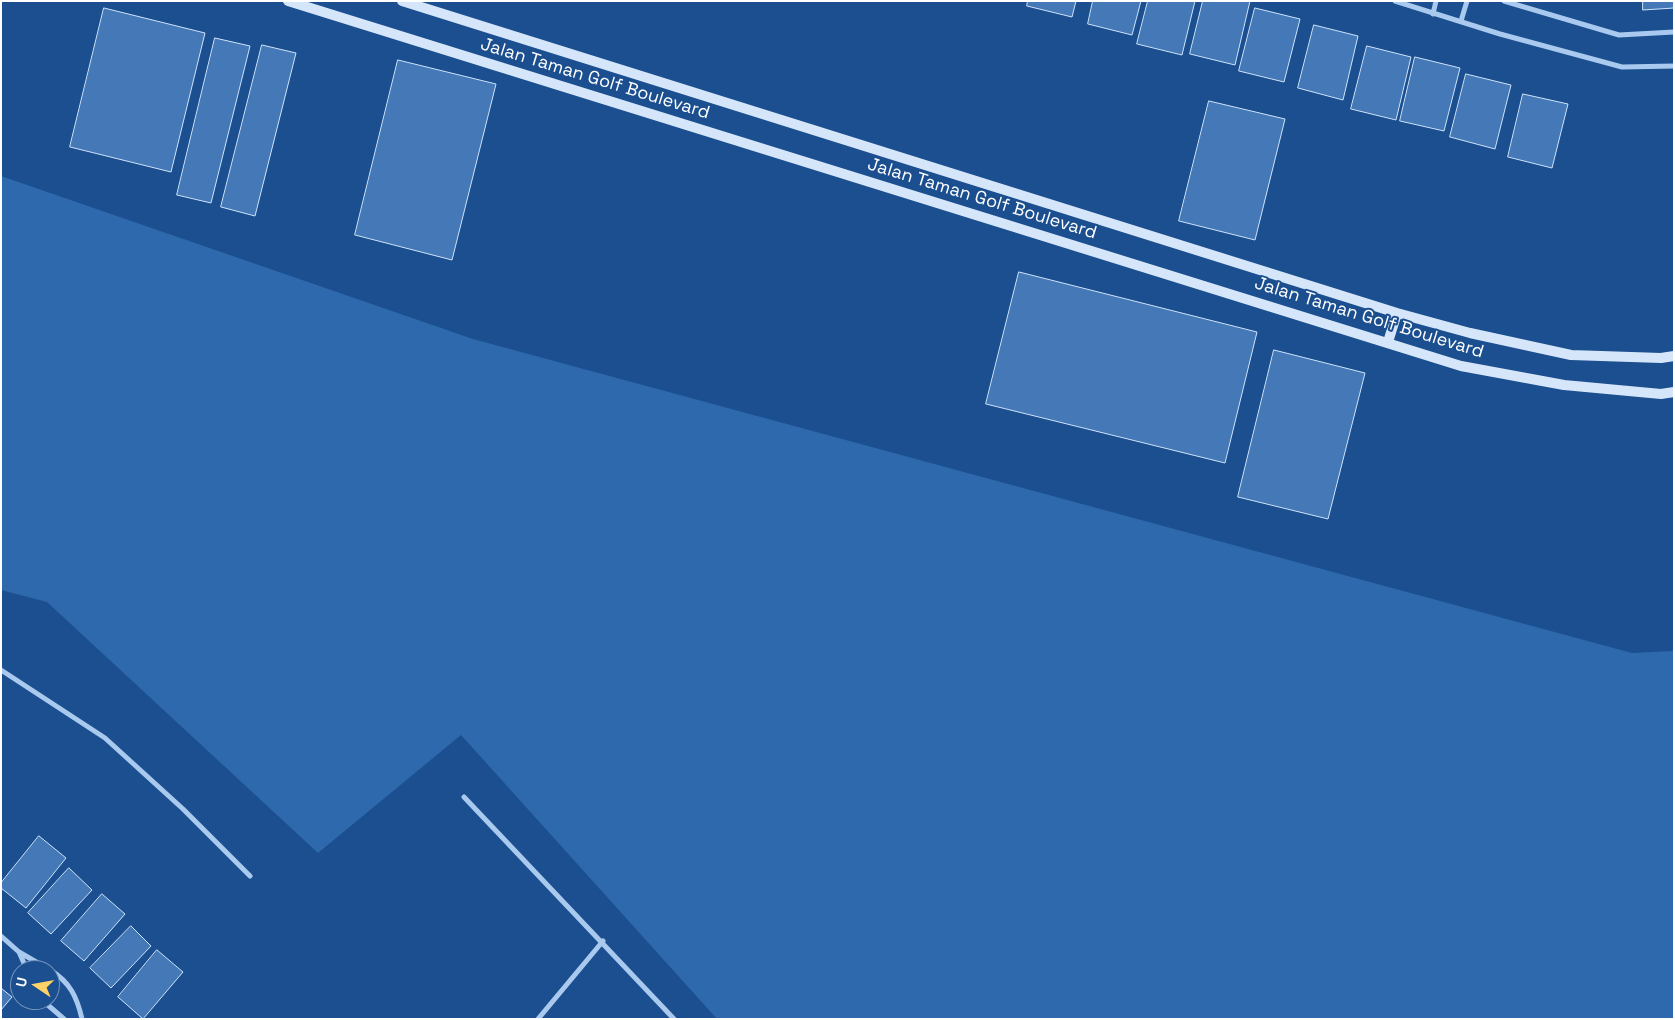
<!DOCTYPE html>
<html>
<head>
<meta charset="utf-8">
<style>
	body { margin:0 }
	#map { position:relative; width:1675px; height:1020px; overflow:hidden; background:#1b4f8f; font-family:"Space Grotesk",sans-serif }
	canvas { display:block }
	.frame { position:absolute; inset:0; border:2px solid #fff; pointer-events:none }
	.north { position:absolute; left:10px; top:960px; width:50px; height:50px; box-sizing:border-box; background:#1b4f8f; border:1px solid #7695bc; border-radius:50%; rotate:282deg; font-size:14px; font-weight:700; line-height:20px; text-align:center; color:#fff }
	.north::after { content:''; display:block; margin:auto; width:18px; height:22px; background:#ffd166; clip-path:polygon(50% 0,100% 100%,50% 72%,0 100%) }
</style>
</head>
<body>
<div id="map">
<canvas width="1675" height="1020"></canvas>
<div class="frame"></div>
<div class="north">U</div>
</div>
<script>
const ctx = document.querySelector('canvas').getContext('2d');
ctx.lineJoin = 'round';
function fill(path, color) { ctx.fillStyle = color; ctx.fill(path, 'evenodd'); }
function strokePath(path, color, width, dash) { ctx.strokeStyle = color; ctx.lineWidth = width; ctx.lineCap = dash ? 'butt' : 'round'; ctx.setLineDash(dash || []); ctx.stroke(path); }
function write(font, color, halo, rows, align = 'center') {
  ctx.font = font + ' "Space Grotesk",sans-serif'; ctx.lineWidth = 4; ctx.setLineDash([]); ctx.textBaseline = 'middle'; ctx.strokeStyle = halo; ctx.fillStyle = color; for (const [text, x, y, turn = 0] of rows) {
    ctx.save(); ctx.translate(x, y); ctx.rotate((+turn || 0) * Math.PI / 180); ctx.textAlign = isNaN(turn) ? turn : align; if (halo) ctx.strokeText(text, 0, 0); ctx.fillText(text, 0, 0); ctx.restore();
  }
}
const green = new Path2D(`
	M1,176l472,163 1159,314 42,-2v368h-957l-256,-284 -143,118 -271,-251 -46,-12z`);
const building = new Path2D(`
	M1028,1h48l-4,16 -45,-11z
	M1093,1h48l-9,34 -44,-11z
	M1148,1h47l-13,54 -45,-11z
	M1203,1h47l-15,64 -45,-11z
	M1643,1h31v7l-31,2z
	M104,8l101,25 -34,139 -101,-25z
	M1255,8l45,11 -16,63 -45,-11z
	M1314,25l44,11 -15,64 -45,-12z
	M215,38l35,8 -39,157 -34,-8z
	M262,45l34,8 -41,163 -34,-9z
	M1367,46l44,11 -15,63 -45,-11z
	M1415,57l45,11 -16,63 -44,-10z
	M398,60l98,24 -44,176 -97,-25z
	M1466,74l45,11 -16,64 -45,-12z
	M1523,94l45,10 -16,64 -44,-11z
	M1209,101l76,18 -30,121 -76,-19z
	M1019,272l238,60 -32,131 -239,-59z
	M1274,350l91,23 -37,146 -90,-22z
	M39,836l27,22 -40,50 -25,-20v-5z
	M69,868l23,22 -41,44 -23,-21z
	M102,894l23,20 -41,47 -23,-20z
	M131,926l20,20 -40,42 -21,-20z
	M157,950l26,22 -40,47 -25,-22z
	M1,988l11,9 -11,13z`);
const street = new Path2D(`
	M1395,1l105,33 122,33 52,-1
	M1504,1l115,34 55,-3
	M1433,14l3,-13
	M1461,21l6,-20
	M1,670l104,68 78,71 67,67
	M464,797l210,222
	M1,936l18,16 31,18
	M19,952l8,18
	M50,970c20,12 27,27 32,49
	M42,1000l22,19
	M538,1019l65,-78`);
const secondary = new Path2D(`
	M288,1l1173,365 103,19 97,9 13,-2
	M402,1l995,312 73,20 101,22 90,3 13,-2
	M1388,342l9,-29`);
const streetNames = [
	["Jalan Taman Golf Boulevard",595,79,17],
	["Jalan Taman Golf Boulevard",982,199,17],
	["Jalan Taman Golf Boulevard",1369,318,17]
];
fill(green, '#2e69ad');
fill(building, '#4478b7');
strokePath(building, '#cfe3fa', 1);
strokePath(street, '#a9c9ee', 5);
strokePath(secondary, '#d6e6fa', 10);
write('18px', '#fff', '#1b4f8f', streetNames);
</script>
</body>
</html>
